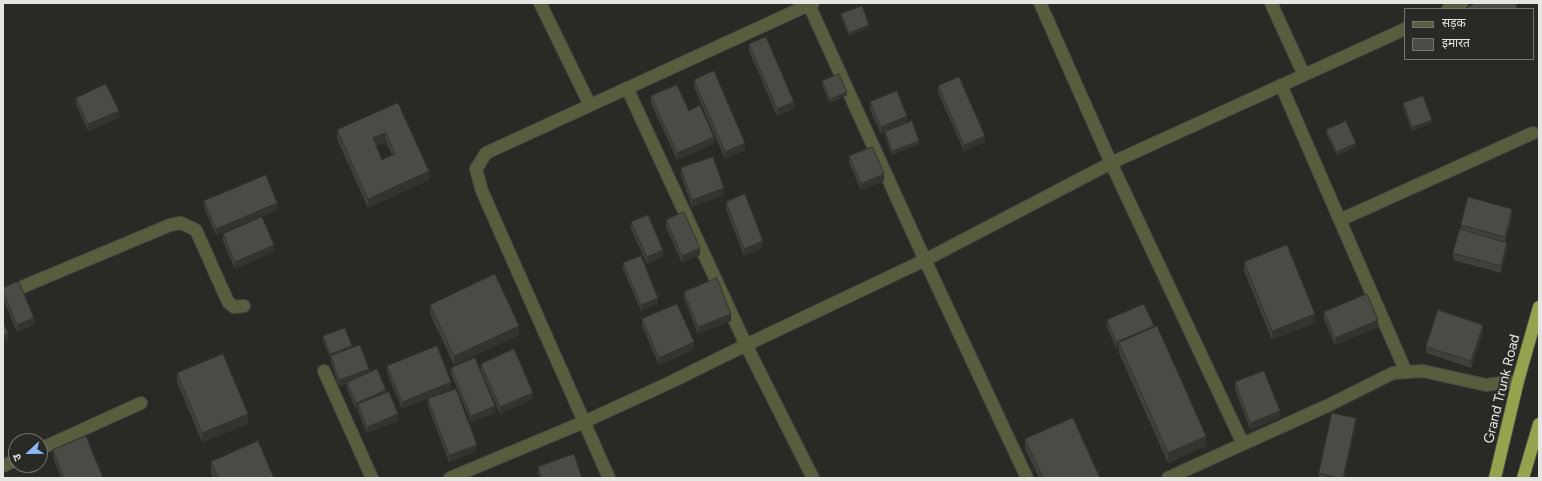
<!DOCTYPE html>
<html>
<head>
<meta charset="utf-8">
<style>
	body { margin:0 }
	#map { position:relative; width:1542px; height:481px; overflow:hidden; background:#292a25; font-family:Figtree,"Noto Sans Devanagari",sans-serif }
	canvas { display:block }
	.frame { position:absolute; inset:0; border:4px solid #e5e6e2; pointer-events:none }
	.legend { position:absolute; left:1404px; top:8px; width:130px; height:52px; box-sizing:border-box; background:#292a25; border:1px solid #747571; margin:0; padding:5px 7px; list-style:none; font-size:12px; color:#e5e6e2 }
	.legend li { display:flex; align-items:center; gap:8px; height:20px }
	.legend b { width:20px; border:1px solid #747571 }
	.north { position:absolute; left:8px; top:433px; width:40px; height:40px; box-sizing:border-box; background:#292a25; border:1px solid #747571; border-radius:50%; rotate:248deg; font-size:11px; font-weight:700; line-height:16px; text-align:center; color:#e5e6e2 }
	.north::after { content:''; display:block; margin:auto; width:14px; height:18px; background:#8cb9fc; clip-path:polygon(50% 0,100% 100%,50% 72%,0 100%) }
</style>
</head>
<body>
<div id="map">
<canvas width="1542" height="481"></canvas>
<div class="frame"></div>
<ul class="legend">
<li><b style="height:5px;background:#575d3d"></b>सड़क</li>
<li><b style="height:11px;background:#494b44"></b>इमारत</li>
</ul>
<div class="north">उ</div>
</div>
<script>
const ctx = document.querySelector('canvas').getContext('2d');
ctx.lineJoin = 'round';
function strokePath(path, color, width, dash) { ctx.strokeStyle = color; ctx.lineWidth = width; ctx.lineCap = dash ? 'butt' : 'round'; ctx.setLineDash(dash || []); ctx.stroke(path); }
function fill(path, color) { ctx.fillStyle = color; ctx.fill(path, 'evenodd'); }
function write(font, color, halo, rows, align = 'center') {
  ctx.font = font + ' Figtree,sans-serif'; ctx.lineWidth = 3.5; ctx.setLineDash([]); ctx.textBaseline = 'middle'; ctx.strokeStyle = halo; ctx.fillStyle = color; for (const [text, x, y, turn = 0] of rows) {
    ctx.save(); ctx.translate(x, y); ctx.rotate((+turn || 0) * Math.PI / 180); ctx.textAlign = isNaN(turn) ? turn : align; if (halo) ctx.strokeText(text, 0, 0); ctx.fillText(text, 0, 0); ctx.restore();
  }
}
const street = new Path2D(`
	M540,3l50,102
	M1040,3l71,160 132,281
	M1271,3l33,72
	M809,5l116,255 102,218
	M1448,9l14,-6
	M1281,85l125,287
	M627,88l119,257 67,133
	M1340,220l193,-87
	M3,295l167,-70 11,-2 15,7 32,72 6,5 10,-1
	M324,371l48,107
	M40,449l101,-46
	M3,466l13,-6
	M450,478l134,-56 87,-40 75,-37 179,-85 186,-97 294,-134
	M609,478l-127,-287 -6,-22 10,-16 327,-150
	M1168,478l161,-73 64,-32 30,-2 63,14 32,-4`);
const highway = new Path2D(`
	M1495,478l23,-97 21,-74
	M1523,478l16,-54`);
const wall = new Path2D(`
	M841,14l28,14 -20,8 -8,-19z
	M749,44l45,65 -17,7 -28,-65z
	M694,80l51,70 -20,9 -31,-72z
	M822,81l25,14 -17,8 -8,-18z
	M938,86l47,56 -21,9 -26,-58z
	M651,96l63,48 -37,16 -26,-57z
	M76,98l43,20 -31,13 -12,-27z
	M870,102l37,21 12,21 -27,11 -7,-19v-4l-4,2 -11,-25z
	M398,103l31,77 -61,28 -31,-69v-9zM386,142l6,13 -10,5 -6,-14z
	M1403,103l29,20 -20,8 -9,-24z
	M1326,130l30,17 -19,9 -11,-23z
	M849,156l35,25 -23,9 -12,-27z
	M681,168l43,27 -32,12 -11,-32z
	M204,201l73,9 -61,25 -12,-28z
	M726,202l37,46 -19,8 -18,-47z
	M1512,216l-7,26 2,7 -6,24 -48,-13v-7l8,-24v-4z
	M666,220l34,35 -18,8 -16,-36z
	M631,222l32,35 -16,7 -16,-35z
	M223,234l51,17 -39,18 -12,-28z
	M1244,262l71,61 -43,17 -28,-69z
	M623,263l35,41 -17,7 -18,-42z
	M3,288l31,37 -17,7 -14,-33z
	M684,292l47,29 -33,13 -14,-36z
	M430,305l89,30 -65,30 -24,-51z
	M1324,312l54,15 -43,18 -11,-26z
	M642,319l52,30 -35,16 -17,-39z
	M1107,320l47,7 52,119 -38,17 -49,-110v-6l-3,1 -9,-21z
	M1483,332l-12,36 -45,-15v-6z
	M323,336l29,12 17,25 17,20 12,28 -31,12 -9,-22v-2h-2l-9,-20v-5l-8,2 -8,-24v-4h-1l-7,-18z
	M481,364l52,35 -33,15 -19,-44z
	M387,366l64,23 -49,20 -15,-37z
	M451,368l44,45 -24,9 -20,-48z
	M177,373l71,51 -46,18 -25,-60z
	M1235,382l45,36 -30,11 -15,-40z
	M428,399l49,52 -28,11 -21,-56z
	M1356,425l-12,53h-25v-5z
	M1025,439l75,39h-61l-14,-30z
	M53,450l50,28h-42l-8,-21z
	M211,462l63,16h-61l-2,-6z
	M538,467l44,11h-42l-2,-4z`);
const shadedWall = new Path2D(`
	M869,25v3l-20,8v-3z
	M847,92v3l-17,8v-4z
	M794,102v7l-17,7v-7z
	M119,111v7l-31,13v-7z
	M907,116v7l-26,11v-7z
	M1432,120v3l-20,8v-4z
	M386,133v9l-13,5v-9z
	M985,136v6l-21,9v-6z
	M714,137v7l-37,16v-7z
	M919,141v3l-27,11v-4z
	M745,143v7l-20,9v-7z
	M1356,143v4l-19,9v-4z
	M429,171v9l-61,28v-9z
	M884,174v7l-23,9v-6z
	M724,188v7l-32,12v-7z
	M277,203v7l-61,25v-6z
	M1512,209v7l-7,28v-7z
	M763,241v7l-19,8v-7z
	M1507,243v6l-6,24v-7z
	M274,245v6l-39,18v-7z
	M700,248v7l-18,8v-7z
	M663,250v7l-16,7v-7z
	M658,298v6l-17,7v-6z
	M731,314v7l-33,13v-7z
	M1315,314v9l-43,17v-9z
	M34,318v7l-17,7v-7z
	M1378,320v7l-43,18v-7z
	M1483,325v7l-12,36v-7z
	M519,326v9l-65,30v-9z
	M1154,326v6l-35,11v4l-3,1v-6z
	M8,333v7l-5,2v-6z
	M694,342v7l-35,16v-7z
	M352,346v3l-21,7v2h-1v-4z
	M369,369v7l-30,10v-6z
	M451,382v7l-49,20v-7z
	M386,390v6l-28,8v5h-2v-6z
	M533,393v6l-33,15v-7z
	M495,406v7l-24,9v-6z
	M1280,411v7l-30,11v-6z
	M248,414v10l-46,18v-9z
	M398,414v7l-31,12v-6z
	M1356,418v7l-12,53h-1z
	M1206,436v10l-38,17v-10z
	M477,445v6l-28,11v-7z`);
const building = new Path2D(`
	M1476,3h39l3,6h-54z
	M862,6l7,19 -20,8 -8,-19z
	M766,37l28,65 -17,7 -28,-65z
	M714,71l31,72 -20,9 -31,-72z
	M839,74l8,18 -17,7 -8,-18z
	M959,77l26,59 -21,9 -26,-59z
	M106,84l13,27 -31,13 -12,-26z
	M677,85l12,26 11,-6 14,32 -37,16 -26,-57z
	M897,91l10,25 -26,11 -11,-25z
	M1423,96l9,24 -20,7 -9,-24z
	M398,103l31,68 -61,28 -31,-69zM386,133l9,21 -13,6 -9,-22z
	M912,121l7,20 -27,10 -7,-19z
	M1346,121l10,22 -19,9 -11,-22z
	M873,147l11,27 -23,10 -12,-28z
	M713,157l11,31 -32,12 -11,-32z
	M266,175l11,28 -61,26 -12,-28z
	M745,194l18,47 -19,8 -18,-47z
	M1468,197l44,12 -7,28 -44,-12z
	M684,212l16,36 -18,8 -16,-36z
	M648,215l15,35 -16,7 -16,-35z
	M262,217l12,28 -39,17 -12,-28z
	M1460,229l47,14 -6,23 -48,-13z
	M1287,245l28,69 -43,17 -28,-69z
	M641,256l17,42 -17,7 -18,-42z
	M495,274l24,52 -65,30 -24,-51z
	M717,278l14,36 -33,13 -14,-35z
	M19,282l15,36 -17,7 -14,-33v-4z
	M1367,294l11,26 -43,18 -11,-26z
	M677,304l17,38 -35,16 -17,-39z
	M1144,304l10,22 -38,16 -9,-22z
	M1438,310l45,15 -12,36 -45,-14z
	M3,322l5,11 -5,3z
	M1157,326l49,110 -38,17 -49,-110z
	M345,328l7,18 -22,8 -7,-18z
	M360,345l9,24 -30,11 -8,-24z
	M437,346l14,36 -49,20 -15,-36z
	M514,349l19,44 -33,14 -19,-43z
	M223,354l25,60 -46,19 -25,-60z
	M475,358l20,48 -24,10 -20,-48z
	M377,369l9,21 -30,13 -9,-20z
	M1264,371l16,40 -30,12 -15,-41z
	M456,389l21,56 -28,10 -21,-56z
	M389,392l9,22 -31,13 -9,-23z
	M1332,413l24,5 -13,60h-5l-19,-5z
	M1073,418l27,60h-57l-18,-39z
	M86,436l17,42h-39l-11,-28z
	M258,441l16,37h-56l-7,-16z
	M574,454l8,24h-40l-4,-11z`);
const streetNames = [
	["Grand Trunk Road",1502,389,-76]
];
strokePath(street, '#474843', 14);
strokePath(highway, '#474843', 14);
strokePath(street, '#575d3d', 12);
strokePath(highway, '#95a24e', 12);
fill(wall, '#3f403a');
fill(shadedWall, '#333430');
fill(building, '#494b44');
strokePath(building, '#333430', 1);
write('14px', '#e5e6e2', '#292a25', streetNames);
</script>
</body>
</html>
